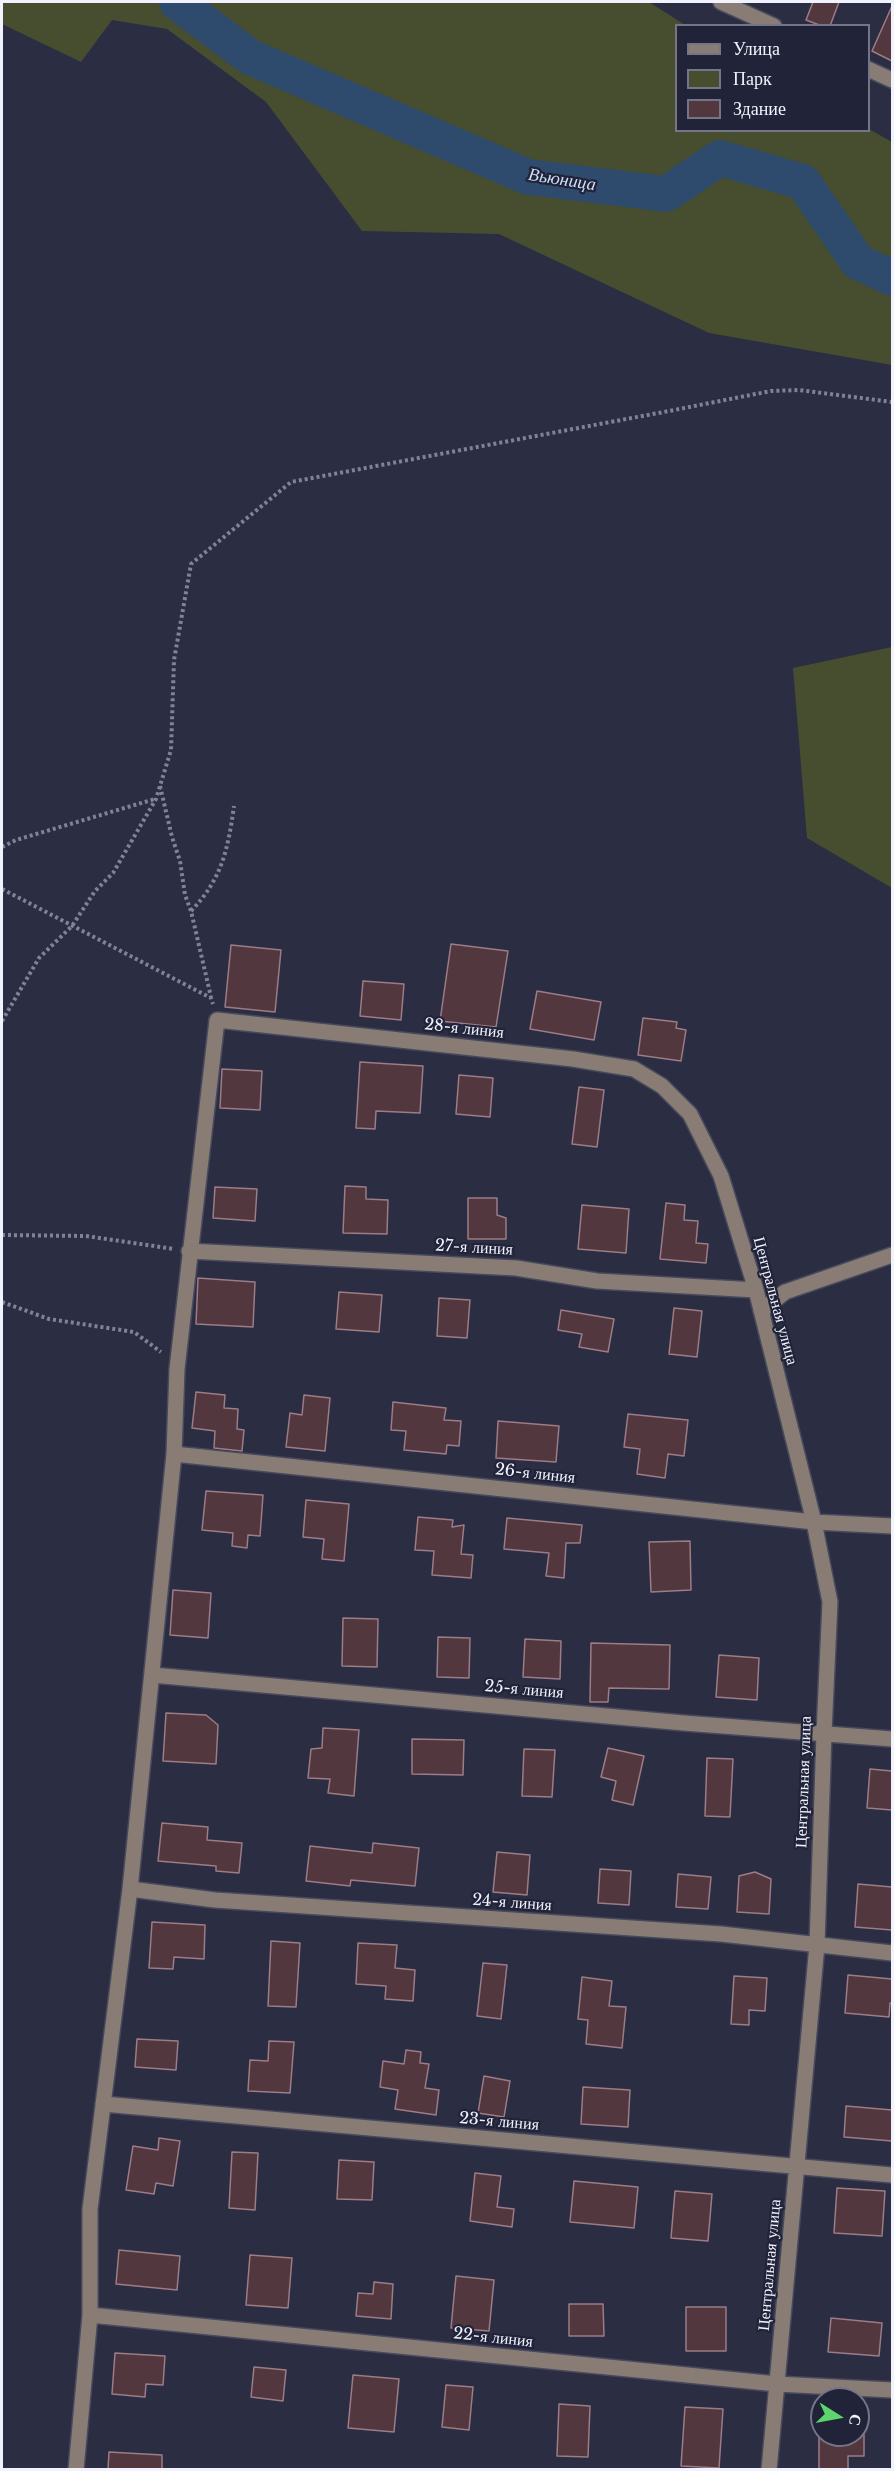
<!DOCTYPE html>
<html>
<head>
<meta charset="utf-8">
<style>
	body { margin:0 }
	#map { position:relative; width:894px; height:2471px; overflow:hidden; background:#2b2d43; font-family:"Libre Baskerville",serif }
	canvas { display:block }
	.frame { position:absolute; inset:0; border:3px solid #f1f2fe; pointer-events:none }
	.legend { position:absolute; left:675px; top:24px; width:195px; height:108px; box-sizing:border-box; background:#212339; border:2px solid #747688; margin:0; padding:8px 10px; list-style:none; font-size:18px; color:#f1f2fe }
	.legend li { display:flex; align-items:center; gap:12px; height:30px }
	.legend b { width:30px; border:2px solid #747688 }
	.north { position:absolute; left:810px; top:2387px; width:60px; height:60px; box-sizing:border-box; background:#212339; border:2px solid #747688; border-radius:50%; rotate:101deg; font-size:16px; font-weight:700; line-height:24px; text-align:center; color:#f1f2fe }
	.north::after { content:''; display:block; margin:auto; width:21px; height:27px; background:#5dd56d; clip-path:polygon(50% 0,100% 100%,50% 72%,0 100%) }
</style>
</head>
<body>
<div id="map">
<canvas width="894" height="2471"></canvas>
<div class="frame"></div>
<ul class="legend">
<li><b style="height:8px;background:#887c75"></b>Улица</li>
<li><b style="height:16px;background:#464e2f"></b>Парк</li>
<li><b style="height:16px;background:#52373f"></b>Здание</li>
</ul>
<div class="north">С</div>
</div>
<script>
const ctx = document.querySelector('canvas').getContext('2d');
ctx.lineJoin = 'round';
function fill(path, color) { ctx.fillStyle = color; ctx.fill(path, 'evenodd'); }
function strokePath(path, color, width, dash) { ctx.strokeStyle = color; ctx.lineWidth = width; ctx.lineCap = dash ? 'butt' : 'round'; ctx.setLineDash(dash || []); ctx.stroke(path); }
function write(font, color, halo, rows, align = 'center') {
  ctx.font = font + ' "Libre Baskerville",serif'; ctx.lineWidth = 4.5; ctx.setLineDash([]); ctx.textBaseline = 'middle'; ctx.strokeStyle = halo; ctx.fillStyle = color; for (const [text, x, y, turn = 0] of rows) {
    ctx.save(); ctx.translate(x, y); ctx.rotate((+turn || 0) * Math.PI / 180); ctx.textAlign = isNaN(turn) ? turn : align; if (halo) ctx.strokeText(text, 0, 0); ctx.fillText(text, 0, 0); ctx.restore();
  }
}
const green = new Path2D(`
	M2,2h647l36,23 -9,1v104l193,-1 23,13v223l-183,-32 -210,-99 -137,-3 -96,-129 -99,-73 -55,-9 -31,42 -79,-38z
	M892,647v241l-85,-50 -14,-170z`);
const river = new Path2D(`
	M177,2l73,55 278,120 138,17 54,-36 83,24 55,80 34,16`);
const building = new Path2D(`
	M813,2h26l-9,24h-8l-16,-6z
	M892,6v55l-20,-10z
	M451,944l57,7 -12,76 -56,-6z
	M231,945l50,5 -6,62 -50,-5z
	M363,981l41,3 -3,36 -41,-4z
	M537,991l64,11 -7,38 -64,-11z
	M643,1018l34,4 -1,6 10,2 -5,31 -43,-6z
	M360,1062l63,4 -3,47 -44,-2 -1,18 -19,-1z
	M222,1069l40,2 -2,39 -40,-2z
	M459,1075l34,3 -3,39 -34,-3z
	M579,1087l25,3 -7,57 -25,-3z
	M345,1186l21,1v12l22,1 -1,34 -44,-1z
	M215,1187l42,2 -2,32 -42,-3z
	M468,1198h29v17l9,3v21h-38z
	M666,1203l19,2 -1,15 14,1 -2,22 12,1 -2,19 -46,-4z
	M582,1205l47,4 -3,44 -48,-4z
	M198,1278l57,4 -2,45 -57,-3z
	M339,1292l43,3 -3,37 -43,-3z
	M439,1298l31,2 -3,38 -30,-2z
	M674,1308l28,3 -5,46 -28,-3z
	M561,1310l53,9 -6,33 -29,-5 3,-13 -24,-4z
	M196,1392l29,3 -1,13 14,1 -1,20 7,1 -2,21 -28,-3 1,-17 -23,-3z
	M304,1395l26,3 -5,53 -39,-4 4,-34 12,2z
	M393,1402l53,6 -2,12 17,1 -2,25 -12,-1 -1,9 -42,-4 2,-19 -15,-1z
	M628,1414l60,6 -4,36 -16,-2 -3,24 -28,-4 3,-25 -16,-2z
	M498,1421l61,5 -3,36 -60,-4z
	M206,1491l57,4 -3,41 -12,-1 -1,13 -15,-2 1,-13 -31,-3z
	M306,1500l43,4 -5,57 -22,-2 2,-20 -21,-2z
	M418,1517l35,3 -1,7 12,-2 -3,29 12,1 -2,23 -39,-3 2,-24 -19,-1z
	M507,1518l75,7 -2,18h-14l-2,35 -18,-2 3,-23 -45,-4z
	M690,1541l1,49 -40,2 -2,-50z
	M173,1590l38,3 -3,45 -38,-3z
	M343,1618l35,1 -1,48 -35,-1z
	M438,1637l32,1 -1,40 -32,-1z
	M525,1639l36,2 -1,38 -37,-2z
	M591,1643l79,2 -1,44 -60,-1 -1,14h-18z
	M719,1655l40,3 -2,42 -41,-3z
	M166,1713l40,2 12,10 -2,39 -53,-3z
	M323,1728l36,2 -5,66 -26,-3 2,-14 -22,-1 3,-29 11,-1z
	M412,1739l52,1 -1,35 -51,-1z
	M608,1748l36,8 -11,49 -21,-5 4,-19 -15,-4z
	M524,1749l31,1 -3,47 -30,-1z
	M707,1758l26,1 -3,58 -25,-1z
	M870,1769l22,2v39l-25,-2z
	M162,1823l46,4 -1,13 35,3 -3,30 -23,-2v-5l-58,-5z
	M373,1843l46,5 -4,38 -64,-6 -1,6 -44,-5 4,-35 62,7z
	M497,1852l33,3 -3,40 -34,-3z
	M600,1869l31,2 -2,34 -31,-2z
	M755,1872l16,7 -2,35 -32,-2 2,-36z
	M678,1874l33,3 -3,32 -32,-2z
	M858,1884l34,3v43l-37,-3z
	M152,1922l53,3 -1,34 -30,-2 -1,12 -24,-1z
	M271,1941l29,2 -4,64 -28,-1z
	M358,1943l39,2 -2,23 20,2 -2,31 -28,-2 1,-13 -30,-2z
	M483,1963l24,2 -6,54 -24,-3z
	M848,1975l44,4v24h-2l-1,14 -44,-4z
	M734,1976l33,2 -2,33 -16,-1v15l-18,-1z
	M582,1977l30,4 -3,25 17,1 -4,41 -36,-4 2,-24 -10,-1z
	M137,2039l41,2 -2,29 -41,-3z
	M269,2041l25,1 -4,51 -42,-2 2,-31 18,1z
	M406,2050l15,2 -1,11 9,1 -4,24 14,2 -3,25 -41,-6 3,-19 -18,-3 3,-26 21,3z
	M484,2076l26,5 -6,36 -26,-4z
	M583,2087l47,3 -2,37 -47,-3z
	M846,2106l46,4v31l-48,-4z
	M159,2138l21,3 -7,45 -17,-3 -2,11 -28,-4 7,-44 25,4z
	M232,2152l26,1 -3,57 -26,-2z
	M339,2160l35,2 -2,38 -35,-1z
	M475,2173l26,3 -4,31 17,2 -2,18 -42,-6z
	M574,2181l64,6 -4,41 -64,-6z
	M837,2188l48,3 -3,45 -48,-3z
	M675,2191l37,3 -4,47 -37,-3z
	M119,2250l61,6 -3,34 -61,-6z
	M250,2255l42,3 -4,50 -42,-3z
	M456,2276l38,4 -5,51 -38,-3z
	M374,2282l19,2 -2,35 -35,-3 2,-23 15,1z
	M569,2304h34l1,32h-35z
	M686,2307h40v44h-40z
	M831,2318l51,5 -3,33 -51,-4z
	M115,2353l50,3 -2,29 -17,-1 -1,13 -33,-3z
	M254,2367l32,3 -3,31 -32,-4z
	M353,2375l46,4 -5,53 -46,-4z
	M446,2385l27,2 -4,43 -27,-3z
	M559,2404l31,2 -2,51 -31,-1z
	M685,2407l38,2 -4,59 -38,-2z
	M819,2435h45v21h-16v13h-29z
	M109,2452l53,3v14h-54z`);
const path = new Path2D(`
	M160,786l12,51 8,24 5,34 6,16 20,86
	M2,847l14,-7 139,-41
	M2,889l209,109 2,6
	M191,911c31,-32 37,-62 43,-105
	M2,1021l37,-63 33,-32 23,-35 18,-18 43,-74 15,-49 3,-90 17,-96 100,-82 378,-71 102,-20 28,-1 93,12
	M2,1235l84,1 88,13
	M2,1302l47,17 85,13 27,20`);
const minor = new Path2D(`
	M721,2l53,24
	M868,69l24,11
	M189,1251l327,17 81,13 159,9
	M761,1311l24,-19 107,-37
	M174,1454l640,68 78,4
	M152,1675l532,48 208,16
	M130,1889l85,11 506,34 171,19
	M103,2104l789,71
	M90,2315l687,69 115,6
	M76,2470l14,-155v-106l40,-320 44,-435 3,-85 40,-349 356,39 61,10 28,17 28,28 31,62 35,114 58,232 16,80 -6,131 -7,212 -48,525`);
const streetNames = [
	["28-я линия",464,1029,6],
	["27-я линия",474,1248,3],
	["Центральная улица",775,1301,75],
	["26-я линия",535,1474,6],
	["25-я линия",524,1690,5],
	["Центральная улица",804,1782,-88],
	["24-я линия",512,1903,4],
	["23-я линия",499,2122,5],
	["Центральная улица",770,2265,-85],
	["22-я линия",493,2338,6]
];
const waterNames = [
	["Вьюница",562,180,9]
];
fill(green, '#464e2f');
strokePath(river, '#2e4b6d', 36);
fill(building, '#52373f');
strokePath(building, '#9c7c86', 1.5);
strokePath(minor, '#47495d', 18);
strokePath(path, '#818394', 4, [3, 3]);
strokePath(minor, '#887c75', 15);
write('16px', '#f1f2fe', '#212339', streetNames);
write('italic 18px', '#ccdff8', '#212339', waterNames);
</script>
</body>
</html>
